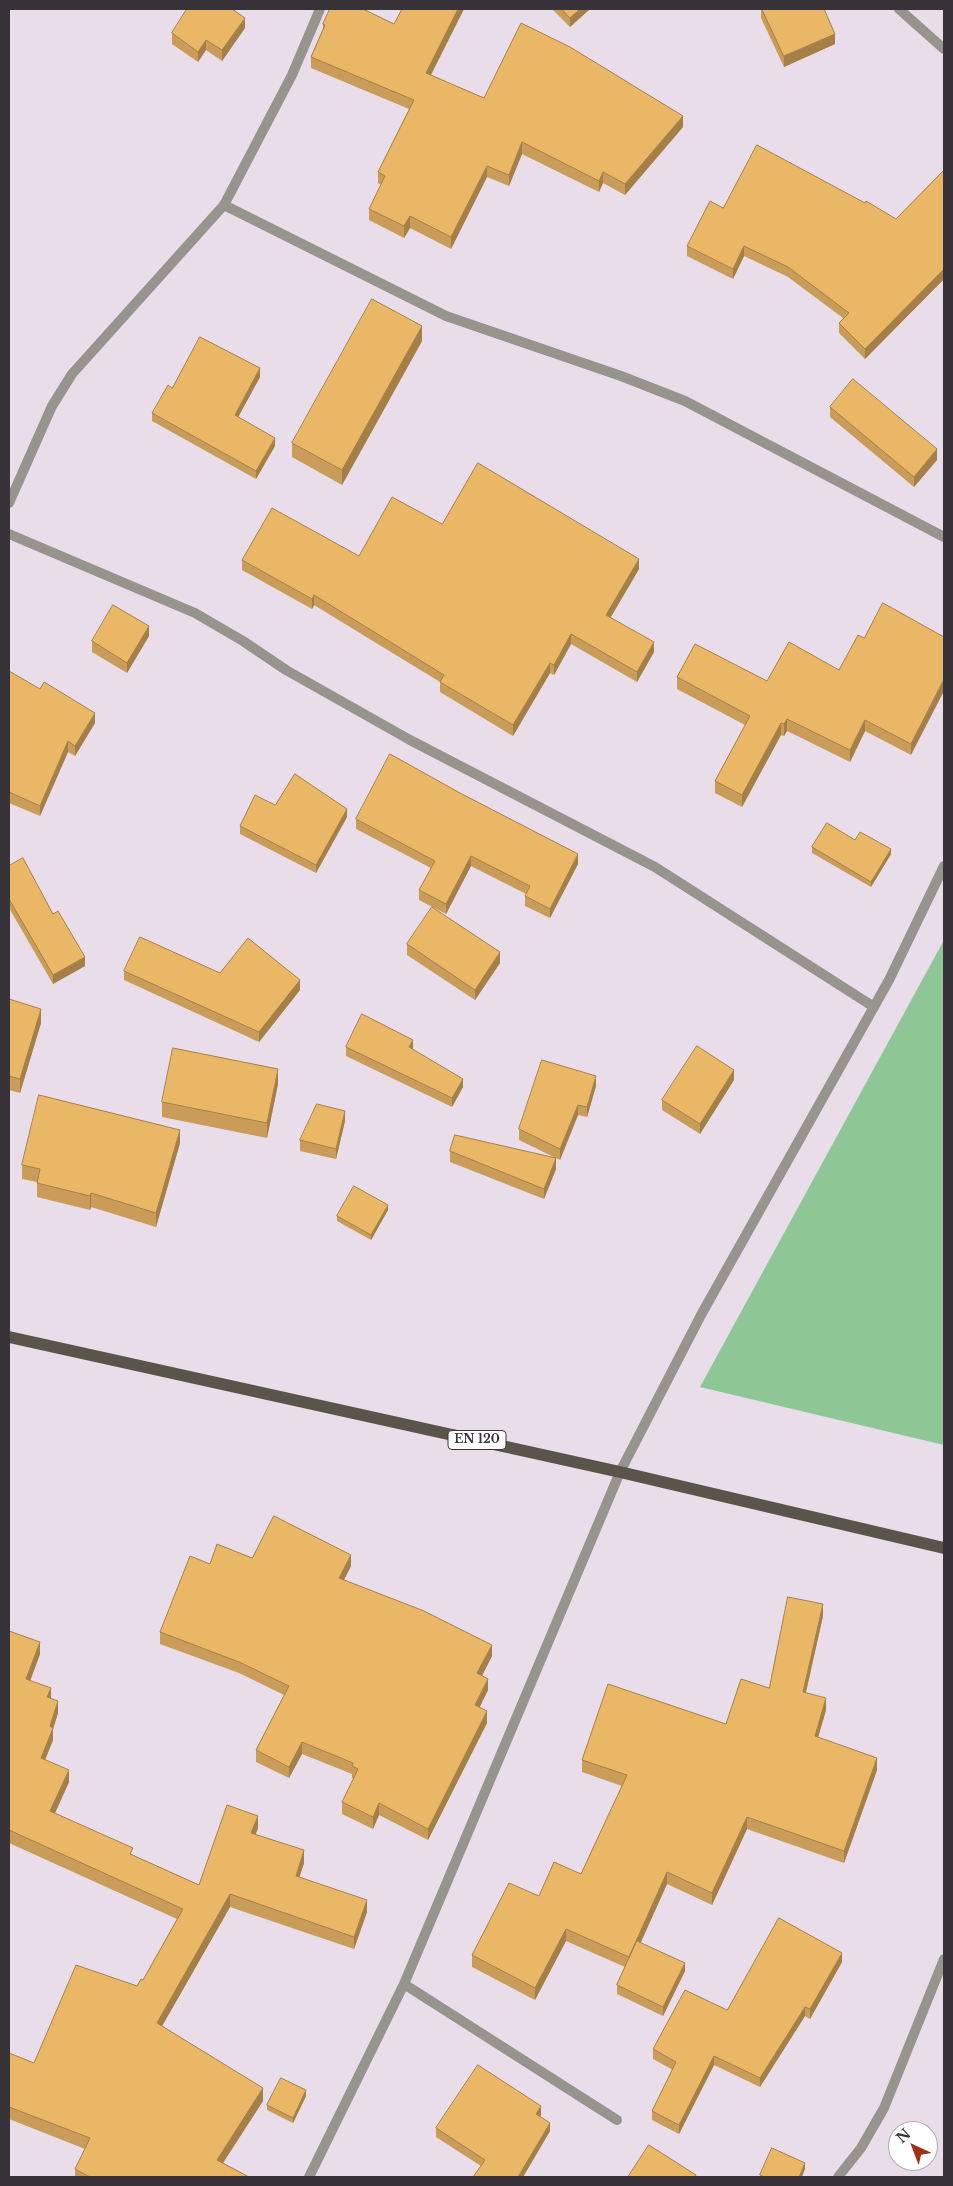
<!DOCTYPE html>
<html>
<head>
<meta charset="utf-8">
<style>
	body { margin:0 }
	#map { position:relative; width:953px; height:2186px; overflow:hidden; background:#e9ddea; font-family:"Libre Baskerville",serif }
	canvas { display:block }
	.frame { position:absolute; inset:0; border:10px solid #383338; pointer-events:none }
	.north { position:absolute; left:888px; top:2121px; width:50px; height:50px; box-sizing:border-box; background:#fff; border:1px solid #afadaf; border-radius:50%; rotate:317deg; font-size:14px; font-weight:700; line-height:20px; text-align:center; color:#383338 }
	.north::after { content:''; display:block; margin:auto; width:18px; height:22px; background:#9b3317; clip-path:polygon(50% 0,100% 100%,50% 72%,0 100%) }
</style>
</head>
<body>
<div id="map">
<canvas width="953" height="2186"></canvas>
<div class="frame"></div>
<div class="north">N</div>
</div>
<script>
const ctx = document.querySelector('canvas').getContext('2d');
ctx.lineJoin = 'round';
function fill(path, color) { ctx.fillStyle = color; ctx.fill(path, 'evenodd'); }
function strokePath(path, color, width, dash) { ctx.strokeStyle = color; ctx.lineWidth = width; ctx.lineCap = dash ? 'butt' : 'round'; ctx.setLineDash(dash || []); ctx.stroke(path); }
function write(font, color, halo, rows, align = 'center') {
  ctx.font = font + ' "Libre Baskerville",serif'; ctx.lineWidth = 5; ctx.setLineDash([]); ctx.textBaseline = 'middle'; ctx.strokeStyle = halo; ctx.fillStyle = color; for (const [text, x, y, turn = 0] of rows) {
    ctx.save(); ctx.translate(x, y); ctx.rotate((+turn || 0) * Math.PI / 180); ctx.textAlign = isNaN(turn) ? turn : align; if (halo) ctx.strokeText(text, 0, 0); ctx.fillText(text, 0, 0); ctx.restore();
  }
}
const green = new Path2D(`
	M944,940v505l-244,-58z`);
const service = new Path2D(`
	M224,205l222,111 175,60 64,25 259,136
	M9,534l186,79 48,28 43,29 124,70 245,127 219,140`);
const minor = new Path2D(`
	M899,9l45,40
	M9,503l43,-97 20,-32 152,-169 68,-130 28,-66
	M404,1984l213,136
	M309,2177l95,-193 216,-512 81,-157 188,-335 55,-114
	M838,2177l23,-29 23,-40 60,-149`);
const primary = new Path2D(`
	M9,1337l611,135 324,76`);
const wall = new Path2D(`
	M402,9h62l-34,66 54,23 199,29 -58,68 -22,-12 -4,9 -77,-38 -13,32 -22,-9 -36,72 -41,-21 -6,10 -35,-18v-11l12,-24 -3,-2v-11l31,-63 -98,-41v-11l12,-28v-5h71z
	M552,9h38l-20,18z
	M761,9h63l11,35 -51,23 -23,-49z
	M245,28l-23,33 -16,-11 -8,12 -26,-18v-11z
	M944,170v109l-79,80 -26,-26v-10l4,-5 -55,-41 -44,-21 -11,23 -46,-23v-10l36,-38 142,-5 31,16z
	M422,341l-80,144 -50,-28v-14z
	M260,377l-22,40 37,29 -19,33 -104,-58v-8z
	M830,407l107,53 -23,27 -84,-70z
	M442,524l197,45 -28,48 43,35 -17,30 -66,-38 -17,31 -4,-2 -37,63 -73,-44v-10l-126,-77 -2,4 -70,-39v-10l117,-4z
	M149,636l-22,37 -35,-21v-11z
	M944,637l-33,118 -46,-24 -15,31 -63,-31 -3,5 -3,-1 -39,72 -27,-14v-12l30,-56 -68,-36v-12l90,4 72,-11 25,-32z
	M9,671l86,52 -20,33 -7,-4 -28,64 -31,-13z
	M275,805l72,12 -31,56 -76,-39v-8z
	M356,819l222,45 -28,54 -25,-12v-10l1,-2 -55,-28 -25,48 -27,-14v-10l12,-22 -75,-39z
	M855,840l36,14 -20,33 -59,-34v-6z
	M9,866l44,48 32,52 -32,18 -44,-76z
	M407,944l93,19 -25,37 -68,-45z
	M124,971l96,2 80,17 -41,52 -135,-62z
	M9,999l32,24 -21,70 -11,-3z
	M346,1047l67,1v1l50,38 -11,20 -106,-51z
	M734,1080l-34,54 -38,-24v-10z
	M278,1084l-11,54 -105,-21v-15z
	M596,1086l-9,31 -9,-2 -18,45 -41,-20v-11z
	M345,1121l-9,38 -36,-8v-11z
	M180,1143l-24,84 -65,-20 -1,3 -53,-13v-15l-15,-3v-14z
	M450,1151l106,18 -12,30 -94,-37z
	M388,1210l-17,30 -34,-19v-5z
	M252,1558l99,8 -7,14 148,76 -10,20 6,14 -9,18 8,15 -59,117 -49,-25 -6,14 -31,-15v-12l12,-23 -2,-1v-4l-50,-20 -13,24 -33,-16v-12l28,-55 -45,-22 -79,-29v-12l50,-68z
	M823,1616l-17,77 20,17 -8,27 59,33 -33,93 -97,-34 -35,76 -45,-21 -27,59 45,28 -22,45 -46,-22v-9l8,-18 -59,-26 -31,59 -63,-33v-12l67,-59 42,-22 41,-88 -40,-14v-12l144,-36 43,-36z
	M9,1631l31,23 -10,27 21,17 7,15 -5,16v11l-8,20 24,22 -14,31 78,42 66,30 59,-57 -2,6 48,29 -5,14 68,35 -13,37 -124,-42 -68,119 101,75 -40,62 26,14h-174v-8l10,-20 -76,-30v-66l25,10 103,-77 6,-6 34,-61 -168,-76z
	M842,1962l-32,57 -5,-3 -45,71 -46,-22 -35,69 -27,-14v-9l21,-41 -20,-11v-10l74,-39z
	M306,2096l-13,27 -26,-13v-5z
	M541,2115l-1,2 10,14 -27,46h-50l8,-11 -45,-29v-9z`);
const shadedWall = new Path2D(`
	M458,9h6l-38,76v-12z
	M580,9h10l-20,18v-9z
	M245,18v10l-23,33v-11z
	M835,34v10l-51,23v-11z
	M206,40v10l-8,12v-10z
	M683,116v11l-58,68v-11z
	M522,142v12l-13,32v-11z
	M487,166v11l-36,72v-12z
	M603,172v11l-4,9v-11z
	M410,216v12l-6,10v-12z
	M744,246v10l-11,23v-10z
	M944,269v10l-79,80v-10z
	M422,326v15l-80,144v-15z
	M260,368v9l-25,46v-8z
	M275,438v8l-19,33v-8z
	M937,449v11l-23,27v-10z
	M639,559v10l-33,56v-10z
	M314,595v10l-2,4v-10z
	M149,626v10l-22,37v-10z
	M571,634v10l-17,31v-10z
	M654,642v10l-17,30v-10z
	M550,663v10l-37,63v-11z
	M944,679v12l-33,64v-11z
	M95,713v10l-20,33v-10z
	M787,719v12l-3,5v-12z
	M865,720v11l-15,31v-12z
	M781,723v12l-39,72v-12z
	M68,741v11l-28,64v-10z
	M347,809v8l-31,56v-8z
	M891,849v5l-20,33v-5z
	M578,854v10l-28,54v-9z
	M471,856v10l-25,48v-10z
	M500,952v11l-25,37v-10z
	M85,957v9l-32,18v-9z
	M300,980v10l-41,52v-10z
	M41,1009v14l-21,70v-14z
	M413,1040v8l-4,8v-9z
	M278,1069v15l-11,54v-15z
	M734,1070v10l-34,54v-10z
	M596,1076v10l-9,31v-10z
	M463,1079v8l-11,20v-9z
	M578,1105v10l-18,45v-11z
	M345,1111v10l-9,38v-10z
	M180,1130v13l-24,84v-14z
	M556,1158v11l-12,30v-10z
	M91,1193v14l-1,3v-14z
	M388,1205v5l-17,30v-5z
	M351,1555v11l-12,23v-11z
	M823,1604v12l-20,88v-12z
	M40,1642v12l-14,38v-13z
	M492,1645v11l-15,29v-12z
	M488,1679v11l-13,27v-12z
	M51,1688v12l-4,-3z
	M826,1698v12l-11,38v-12z
	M58,1701v12l-5,16v11l-12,30v-12l9,-32z
	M487,1711v12l-59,117v-11z
	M302,1742v12l-13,24v-11z
	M877,1758v12l-33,93v-12z
	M69,1770v12l-19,42v-13z
	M379,1803v12l-6,14v-12z
	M258,1816v12l-7,17v-12z
	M747,1817v12l-35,76v-12z
	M304,1850v13l-8,25v-12z
	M667,1872v12l-38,85v-12z
	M230,1894v13l-73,128v-12z
	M367,1900v12l-13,37v-12z
	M566,1929v12l-31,59v-12z
	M842,1953v9l-32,57v-10z
	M685,1963v8l-22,45v-9z
	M805,2007v9l-45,71v-9z
	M714,2056v9l-35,69v-9z
	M263,2088v13l-46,71v-12z
	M306,2090v6l-13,27v-5z
	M541,2106v9l-5,8v-9z
	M550,2123v8l-27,46h-5z
	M805,2163v6l-3,8h-3z`);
const building = new Path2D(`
	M187,9h45l13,9 -23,32 -16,-10 -8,12 -26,-19z
	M330,9h33l31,15 8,-15h56l-32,64 58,25 37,-75 49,24 113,69 -58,68 -22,-12 -4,9 -77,-39 -13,33 -22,-9 -36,71 -41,-21 -6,10 -35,-17 16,-33 -7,-4 36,-72 -103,-43 14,-32 -2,-1z
	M562,9h18l-10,9z
	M762,9h62l11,25 -51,22z
	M757,145l108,58 1,-2 30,18 48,-49v99l-79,80 -26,-26 10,-10 -61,-46 -44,-21 -11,23 -46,-23 23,-45 13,7z
	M372,299l50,27 -80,144 -50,-27z
	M200,337l60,31 -25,47 40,23 -19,33 -104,-58 16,-28 4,3z
	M853,379l84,70 -23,28 -84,-70z
	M478,463l161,96 -33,56 48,27 -17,30 -66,-38 -17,31 -4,-2 -37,62 -73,-43 4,-7 -130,-80 -2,4 -70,-39 30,-52 87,48 33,-59 50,27z
	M883,603l61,34v42l-33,65 -46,-24 -15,30 -63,-31 -3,5 -3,-1 -39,72 -27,-14 35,-65 -73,-39 18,-33 72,37 22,-39 50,28 19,-35 6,3z
	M113,605l36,21 -22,37 -35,-22z
	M9,671l31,18 4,-7 51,31 -20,33 -7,-5 -28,65 -31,-14z
	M390,754l70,39 118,61 -28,55 -25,-13 5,-10 -59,-30 -25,48 -27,-14 16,-29 -79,-42z
	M295,774l52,35 -31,56 -76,-39 15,-31 20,10z
	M827,823l28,17 5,-8 31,17 -20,33 -59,-35z
	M23,858l30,56 5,-3 27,46 -32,18 -44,-76v-33z
	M432,907l68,45 -25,38 -68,-46z
	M140,937l80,36 28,-35 52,42 -41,52 -135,-61z
	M9,999l32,10 -21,70 -11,-3z
	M362,1014l51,26 -4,7 54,32 -11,19 -106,-51z
	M697,1046l37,24 -34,54 -38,-24z
	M173,1048l105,21 -11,54 -105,-21z
	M542,1060l54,16 -9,31 -9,-2 -18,44 -41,-20z
	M39,1095l141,35 -24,83 -65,-20 -1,3 -53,-13 3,-14 -18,-4z
	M317,1104l28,7 -9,38 -36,-9z
	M455,1135l101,23 -12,31 -94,-38z
	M354,1186l34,19 -17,30 -34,-19z
	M274,1516l77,39 -12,23 85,33 68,34 -15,28 11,6 -13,26 12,6 -59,118 -49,-26 -6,14 -31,-15 16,-33 -6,-3 1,-3 -51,-21 -13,25 -33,-17 33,-64 -50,-24 -79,-30 30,-76 20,8 7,-20 35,14z
	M788,1597l35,7 -20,88 23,6 -11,38 62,22 -33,93 -97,-34 -35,76 -45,-21 -38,85 -63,-28 -31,59 -63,-33 37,-72 30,13 15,-34 27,12 46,-99 -45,-15 26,-76 118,40 15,-45 28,9z
	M9,1631l31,11 -14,37 25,9 -4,9 11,4 -8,25 3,2 -12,30 28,12 -19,41 83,37 -3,6 69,31 28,-80 31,11 -7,17 53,17 -8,26 71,24 -13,37 -124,-43 -73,129 106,65 -46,72 32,17h-159l-15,-8 15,-31 -81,-31v-54l25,10 42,-98 61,21 4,-7 2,1 40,-71 -174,-79z
	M779,1918l63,35 -32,56 -5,-2 -45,71 -46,-22 -35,69 -27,-14 24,-49 -23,-13 32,-59 42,20z
	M637,1941l48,22 -22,44 -46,-22z
	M478,2065l63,41 -5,8 14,9 -32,54h-45l12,-17 -49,-32z
	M281,2078l25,12 -13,28 -26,-13z
	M649,2145l47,30 -1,2h-67z
	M772,2148l33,15 -6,14h-35l-4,-2z`);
const shields = [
	[477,1440,58]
];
const shieldNames = [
	["EN 120",477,1440]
];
fill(green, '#8ec795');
strokePath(service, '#97948e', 10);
strokePath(minor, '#97948e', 10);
strokePath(primary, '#5a554a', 12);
fill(wall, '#c99d59');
fill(shadedWall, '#a48048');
fill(building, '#eab767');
strokePath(building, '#a48048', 1);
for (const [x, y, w] of shields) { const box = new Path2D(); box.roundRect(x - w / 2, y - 9.5, w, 19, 4); ctx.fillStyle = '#fff'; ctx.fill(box); strokePath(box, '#383338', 1); }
write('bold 12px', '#383338', null, shieldNames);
</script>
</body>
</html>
